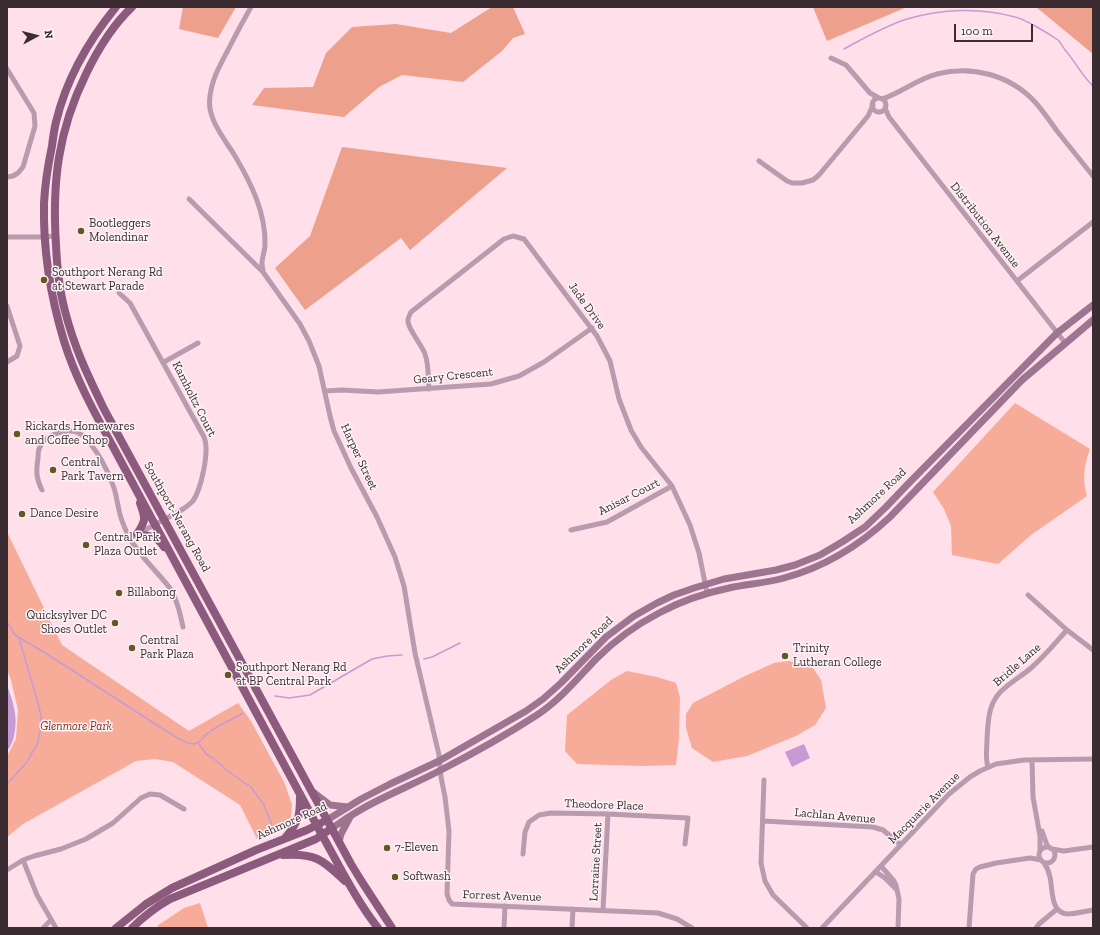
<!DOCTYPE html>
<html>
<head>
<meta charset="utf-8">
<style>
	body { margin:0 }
	#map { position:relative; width:1100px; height:935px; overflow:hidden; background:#ffdfe9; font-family:"Zilla Slab",serif }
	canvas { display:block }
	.frame { position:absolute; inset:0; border:8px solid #3a2c30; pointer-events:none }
	.north { position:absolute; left:16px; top:16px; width:40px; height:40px; -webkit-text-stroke:3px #fcf4f6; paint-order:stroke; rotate:83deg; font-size:11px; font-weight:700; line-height:16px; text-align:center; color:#3a2c30 }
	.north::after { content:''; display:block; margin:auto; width:14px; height:18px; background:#3a2c30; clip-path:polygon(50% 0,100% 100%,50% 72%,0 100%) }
	.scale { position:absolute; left:954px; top:24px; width:79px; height:18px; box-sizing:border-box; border:2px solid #3a2c30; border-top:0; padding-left:5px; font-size:12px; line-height:14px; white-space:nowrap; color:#3a2c30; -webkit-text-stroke:3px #fcf4f6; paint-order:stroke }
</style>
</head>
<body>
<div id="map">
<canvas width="1100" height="935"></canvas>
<div class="frame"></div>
<div class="north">N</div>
<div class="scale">100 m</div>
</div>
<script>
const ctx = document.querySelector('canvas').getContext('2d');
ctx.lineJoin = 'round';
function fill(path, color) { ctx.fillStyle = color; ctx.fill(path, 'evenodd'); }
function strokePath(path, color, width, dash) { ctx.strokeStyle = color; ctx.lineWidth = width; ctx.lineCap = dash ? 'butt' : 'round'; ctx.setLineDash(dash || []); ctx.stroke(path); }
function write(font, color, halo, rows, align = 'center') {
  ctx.font = font + ' "Zilla Slab",serif'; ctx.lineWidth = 3; ctx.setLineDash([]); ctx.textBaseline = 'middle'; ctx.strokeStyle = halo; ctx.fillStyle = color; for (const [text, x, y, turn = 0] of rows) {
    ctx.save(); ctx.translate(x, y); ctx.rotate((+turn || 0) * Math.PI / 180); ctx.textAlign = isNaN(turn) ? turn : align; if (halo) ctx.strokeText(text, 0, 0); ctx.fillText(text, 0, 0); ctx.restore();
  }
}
const green = new Path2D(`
	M1015,403l75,46c-6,15 -8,31 -3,47l-56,39 -33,29 -46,-9 -1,-29 -7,-17 -11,-17z
	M7,532l55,113 127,86 49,-28 13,18 34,63 7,21 -1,12 -6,12 -28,10 -17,-34 -67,-43 -18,-3 -19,2 -113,63 -16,13v-81l9,-17 2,-29 -7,-30 -4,-10z
	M789,661l24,7 8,12 5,28 -11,17 -19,11 -49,20 -34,6 -21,-14 -6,-20v-14l7,-11 52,-27 29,-13z
	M627,671l30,6 19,6 4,15 -1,40 -3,27 -34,1 -65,-2 -12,-13 2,-36 44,-35z
	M200,903l8,25h-50l-1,-2 27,-18z`);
const forest = new Path2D(`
	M183,7h53l-18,31 -39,-9z
	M492,7h21l12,27 -12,4 -11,13 -39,31 -61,-7 -23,12 -35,30 -92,-12 12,-17 49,-1 13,-34 26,-26 44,-3 55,9z
	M813,7h94l-80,34z
	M1036,7h57v47z
	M342,147l165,21 -97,82 -9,-12 -96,72 -30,-42 35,-32z`);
const water = new Path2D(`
	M7,685c7,20 12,34 6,55 -2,4 -3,8 -6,11z
	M804,744l6,14 -18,9 -7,-15z`);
const stream = new Path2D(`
	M844,49c20,-11 41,-23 63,-30 34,-10 74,-12 108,-2 10,2 34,17 43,23 3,3 5,7 7,10 10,11 17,26 28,36
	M7,622l8,13 32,19 116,75c8,5 21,15 31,15 6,0 9,-8 14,-11 10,-8 24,-13 35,-20
	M424,659l8,-2 28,-14
	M275,696l14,2 21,-3 62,-36 15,-3 15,-1
	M199,744l7,10 7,4 16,14 22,15 13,18 8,20
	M7,784l20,-22 6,-11 5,-8 3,-19v-8l-3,-13 -19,-65`);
const street = new Path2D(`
	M251,7c-8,14 -16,29 -23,43 -8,15 -16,29 -18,46 -4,22 14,42 25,60 16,27 31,57 30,89 0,6 -3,12 -3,18 0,3 1,6 1,9
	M831,58l15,7 24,28 9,5
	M7,69l27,44 1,13 -12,41 -5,6 -5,3 -6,1
	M872 105a7 7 0 1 1 14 0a7 7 0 1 1-14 0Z
	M882,99c19,-6 35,-20 55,-25 35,-9 73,1 98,28 8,9 15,19 22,29 12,15 24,30 36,45
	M885,108l4,9 177,227
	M759,161l28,20 5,2h10l11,-3 6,-5 49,-59 5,-11
	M189,199l74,73 37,52 9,17 10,25 11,50 4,15 17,37 26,49 18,40 9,29 11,67 24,102 2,22 4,20 4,34 -2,63 2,6 3,4 206,9 19,6 15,9
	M7,237h38l10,-1
	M1017,281l76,-59
	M119,293l11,10 74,134c6,14 -3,52 -11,64 -4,4 -8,7 -13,10l-50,27
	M7,306l13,40 -3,10 -10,6
	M164,362l34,-19
	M429,389c-1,-12 0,-24 -4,-35 -3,-9 -18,-26 -17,-34 0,-2 2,-6 3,-8l93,-73 9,-3 11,3 73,97 13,25 9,38 12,31 10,17 31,39 18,39 9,28 8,40
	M325,391l17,-1 36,2 113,-8 28,-8 25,-14 48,-34
	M42,490c-6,-12 -6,-19 -4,-32 0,-3 0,-6 1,-9 5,-15 32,-24 44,-13 14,13 25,34 31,52 3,10 4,20 7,30 2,6 5,13 8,19 11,20 27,33 40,50 8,12 11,26 14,40
	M571,530l36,-8 65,-36
	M1028,595l39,35 26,20
	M1032,760l1,37 7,39v15
	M988,767c-3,-9 -1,-18 -1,-27 1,-20 1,-40 19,-53 8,-7 17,-12 25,-19 13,-11 24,-25 36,-38
	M764,780l-3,83 4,18 8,14 34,33
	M763,821l110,6 10,3 18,15
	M1042,831l5,14 3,3
	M1039 855a8 8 0 1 1 16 0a8 8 0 1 1-16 0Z
	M1052,849l12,2 29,-4
	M523,854l2,-22 4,-10 10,-7 12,-2 57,1 80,4 -3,26
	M23,860l14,35 19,33
	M1044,863c3,4 5,9 6,14 3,13 0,36 18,37 8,0 17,-3 25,-4
	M881,866l13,15 2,4 3,14 -1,29
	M7,870l16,-10 11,-4 27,-7 25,-10 27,-16 28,-25 9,-4 10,1 24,14
	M876,872l9,6 11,11
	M603,910l5,-96
	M43,928l8,-8
	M504,928l1,-22
	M572,928l1,-19
	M822,928l127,-134 21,-17 10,-6 16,-7 28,-4 69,-1
	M969,928l4,-54 3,-5 4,-2 16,-4 34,-5 11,2
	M1036,928l3,-4 18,-15`);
const secondary = new Path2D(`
	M313,792l17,13 18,2
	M327,820l34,-21 29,-15 49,-23 87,-50 17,-12 18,-16 45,-46 28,-21 23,-13 17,-8 20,-7 30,-9 52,-9 19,-5 25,-10 22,-13 23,-15 21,-20 21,-22 150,-152 36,-28
	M332,828c12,-8 25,-17 39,-24 23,-12 47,-22 70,-34 33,-17 65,-35 96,-55 24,-16 40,-36 59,-56 19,-19 40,-34 63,-46 22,-12 46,-20 70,-25 19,-4 37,-5 55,-10 41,-11 76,-33 106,-61l132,-137 71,-60
	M339,842l2,-8 9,-17`);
const primary = new Path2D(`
	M116,7c-27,33 -50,73 -60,115 -2,8 -3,16 -4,24 -4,19 -7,38 -8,57 -1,45 7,95 20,138 11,36 29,69 47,102l211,392c18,32 34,65 56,93
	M132,7c-20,19 -34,42 -46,67 -28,57 -34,108 -30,171 1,22 3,44 9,66 9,36 23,65 39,98l247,455 11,18 30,46
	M140,503c5,15 7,16 -3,31 14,2 19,1 27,13
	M285,838c15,-18 15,-21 15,-44
	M283,855c32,-2 39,4 62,26
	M116,928l30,-24 26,-16 84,-38 51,-20 14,-7
	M132,928c12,-12 24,-21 38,-29l146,-60 16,-11`);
const markers = [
	[81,231,4,"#665624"],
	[44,280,4,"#665624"],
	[17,434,4,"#665624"],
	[53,470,4,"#665624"],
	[22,514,4,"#665624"],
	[86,545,4,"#665624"],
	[119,593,4,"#665624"],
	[115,623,4,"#665624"],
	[132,648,4,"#665624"],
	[785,656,4,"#665624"],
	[228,675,4,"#665624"],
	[387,848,4,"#665624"],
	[395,877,4,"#665624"]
];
const poiNames = [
	["Bootleggers",89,224],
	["Molendinar",89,238],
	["Southport Nerang Rd",52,273],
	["at Stewart Parade",52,287],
	["Rickards Homewares",25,427],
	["and Coffee Shop",25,441],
	["Central",61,463],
	["Park Tavern",61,477],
	["Dance Desire",30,514],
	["Central Park",94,538],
	["Plaza Outlet",94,552],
	["Billabong",127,593],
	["Quicksylver DC",107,616,"right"],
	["Shoes Outlet",107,630,"right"],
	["Central",140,641],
	["Park Plaza",140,655],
	["Trinity",793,649],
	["Lutheran College",793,663],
	["Southport Nerang Rd",236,668],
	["at BP Central Park",236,682],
	["7-Eleven",395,848],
	["Softwash",403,877]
];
const streetNames = [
	["Distribution Avenue",985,225,52],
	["Jade Drive",587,306,54],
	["Geary Crescent",453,376,-6],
	["Kamholtz Court",194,399,63],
	["Harper Street",359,457,65],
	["Ashmore Road",877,496,-43],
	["Anisar Court",629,497,-27],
	["Southport-Nerang Road",177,517,61],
	["Ashmore Road",584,645,-44],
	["Bridle Lane",1017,665,-41],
	["Theodore Place",604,805,2],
	["Macquarie Avenue",924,808,-45],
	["Lachlan Avenue",835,816,5],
	["Ashmore Road",292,821,-24],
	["Lorraine Street",596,862,-87],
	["Forrest Avenue",502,896,2]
];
const parkNames = [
	["Glenmore Park",76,727]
];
fill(green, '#f6ac98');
fill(forest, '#eda18d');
fill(water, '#c79ad3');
strokePath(stream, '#c79ad3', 1.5);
strokePath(street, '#b89bae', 5);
strokePath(secondary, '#9e7591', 7);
strokePath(primary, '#8b5a7c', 8);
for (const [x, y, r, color] of markers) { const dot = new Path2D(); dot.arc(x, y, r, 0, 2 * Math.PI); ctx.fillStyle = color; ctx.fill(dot); strokePath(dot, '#fcf4f6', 1.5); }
write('12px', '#3a2c30', '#fcf4f6', poiNames, 'left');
write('12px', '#3a2c30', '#fcf4f6', streetNames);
write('italic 12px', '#822a14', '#fcf4f6', parkNames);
</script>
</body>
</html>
